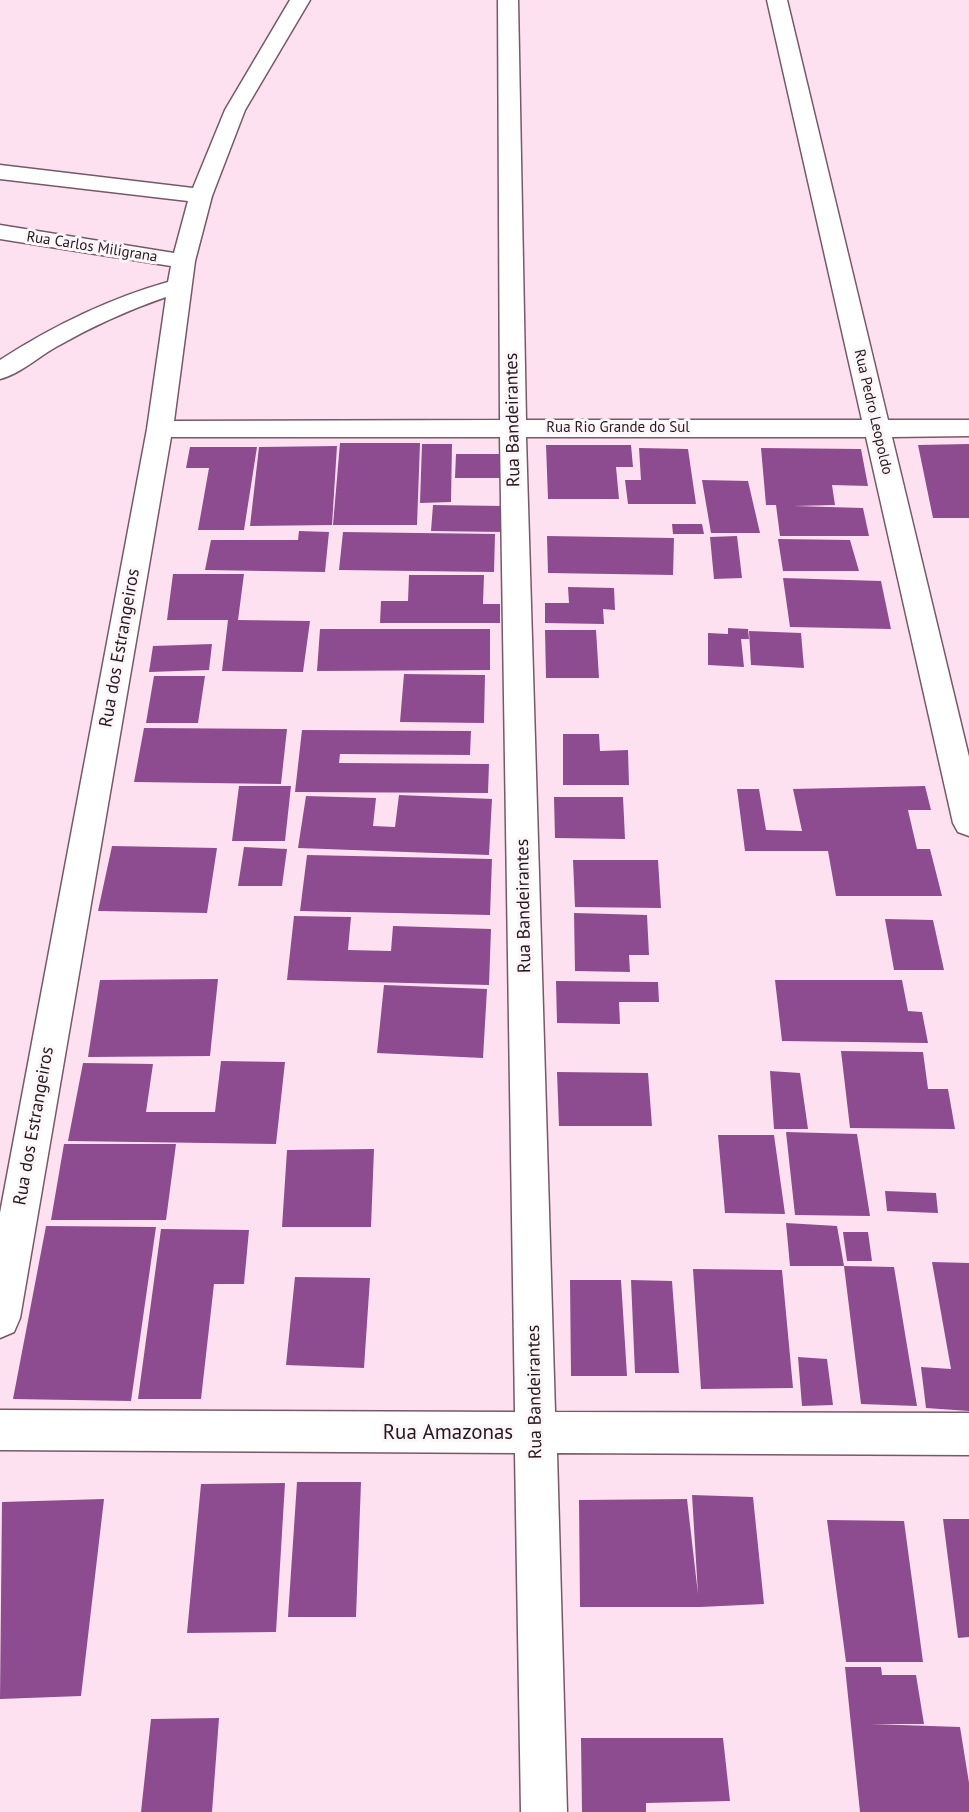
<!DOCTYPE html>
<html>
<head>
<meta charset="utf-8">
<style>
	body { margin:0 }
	canvas { display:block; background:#fee1f0 }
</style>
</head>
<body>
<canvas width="969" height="1812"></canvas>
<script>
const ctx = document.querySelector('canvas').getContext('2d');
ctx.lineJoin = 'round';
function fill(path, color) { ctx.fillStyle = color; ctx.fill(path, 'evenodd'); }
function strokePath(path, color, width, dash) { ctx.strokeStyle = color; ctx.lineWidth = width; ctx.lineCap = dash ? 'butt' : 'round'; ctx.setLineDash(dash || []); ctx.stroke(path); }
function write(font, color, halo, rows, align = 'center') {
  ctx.font = font + ' "PT Sans",sans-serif'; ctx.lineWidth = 6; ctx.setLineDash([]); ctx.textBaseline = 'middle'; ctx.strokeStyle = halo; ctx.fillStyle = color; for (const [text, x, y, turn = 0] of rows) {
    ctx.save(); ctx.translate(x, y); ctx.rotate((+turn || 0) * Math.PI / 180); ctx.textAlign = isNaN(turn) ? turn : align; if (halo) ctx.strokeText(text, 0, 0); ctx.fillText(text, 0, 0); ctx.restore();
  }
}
const building = new Path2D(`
	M340,443h80l-3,82h-84z
	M422,444h30l-1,58 -31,1z
	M969,444v74h-36l-15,-73z
	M546,445h85l2,22h-17l3,32h-71z
	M337,446l-5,79 -82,1 9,-79z
	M190,447h67l-13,83h-46l11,-62h-23z
	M639,448l49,1 8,55h-68l-3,-24h16z
	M761,448l100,1 7,37 -36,-1 3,20 -41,1 69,2 6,28h-89l-4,-31h-10z
	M456,454h54l-1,24h-54z
	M702,480l46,1 12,52h-49z
	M433,505l70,1v26l-72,-1z
	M672,524h30l2,10h-31z
	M299,531l30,1 -4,40 -120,-2 6,-30h87z
	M343,532l152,2 -1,38 -155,-2z
	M547,536l127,2 -1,37 -125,-2z
	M737,536l5,42 -28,1 -4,-42z
	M778,539l72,1 9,31h-76z
	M173,574h71l-6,46 72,1 -7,51 -81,-1 6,-51h-61z
	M409,575h75l-1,29h17v19h-120l1,-22h27z
	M783,578l98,3 10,48 -101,-2z
	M568,587l46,1 1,22 -12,-1 1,15 -59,-1v-20h24z
	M728,628l20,1 1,10h-8l3,28 -36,-2v-32l20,1z
	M320,629h170v41l-173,1z
	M545,630h51l3,48h-53z
	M749,631l52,2 3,35 -53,-3z
	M212,644l-3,26 -60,2 4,-26z
	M404,674l81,1 -1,48 -84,-1z
	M154,676h51l-7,47h-52z
	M144,728l143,1 -6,55 -147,-2z
	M302,730l169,1 -1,24 -130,-1 -1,9 150,1 -1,29 -193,-1z
	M563,734h36l1,17 28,-1 1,35h-66z
	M239,786h52l-6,55h-53z
	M925,786l6,24h-23l9,39h13l12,47h-106l-8,-45h-83l-8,-62h22l7,41 36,1 -9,-42z
	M399,795l93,4 -3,56 -191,-7 8,-52 70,2 -3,28 22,1z
	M554,797h69l2,42 -70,-1z
	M112,846l105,2 -10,65 -109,-2z
	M244,847l43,2 -5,37h-44z
	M307,855l185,4 -2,56 -190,-4z
	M573,860h85l3,48 -86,-1z
	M574,913l73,2 2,40h-20l1,17 -55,-1z
	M294,916l57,1 -3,33 43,1 2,-25 98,3 -2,56 -202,-5z
	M885,919l48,1 11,50h-50z
	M218,979l-8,77 -122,1 12,-77z
	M775,980h127l6,31 14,1 6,31 -146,-2z
	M556,981l102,1 1,20h-40l1,22 -63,-1z
	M384,985l103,4 -4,69 -106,-5z
	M841,1051l82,1 5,37h20l7,40 -105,-1z
	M221,1061l64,1 -9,82 -208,-3 15,-78 70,1 -7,48h69z
	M770,1071l30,2 8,56h-34z
	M557,1072l91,1 4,53h-93z
	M786,1132l71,2 13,82 -75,-1z
	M718,1135h56l11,79 -60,-1z
	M64,1144h112l-10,76h-115z
	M374,1149l-3,78h-89l5,-77z
	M885,1191l51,2 2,20 -51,-2z
	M786,1223l51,3 7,40h-54z
	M46,1226l110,1 -25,174 -118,-2z
	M161,1229l88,1 -5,54h-30l-13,115h-63z
	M843,1232h25l4,29h-25z
	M932,1262l37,1v148l-43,-3 -5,-41 30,2z
	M844,1266l50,1 23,139 -56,-2z
	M693,1269l89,1 11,118 -92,1z
	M295,1277l75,1 -6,90 -78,-3z
	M570,1280h51l6,96h-56z
	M631,1280l41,1 7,92h-44z
	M798,1357l29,2 6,46 -31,1z
	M297,1482h64l-5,135h-68z
	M285,1483l-9,149 -89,1 14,-149z
	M692,1495l61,2 11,107 -64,3h-120l-1,-107 108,-1 11,95z
	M104,1499l-23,197 -81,3 2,-197z
	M943,1519h26v118l-11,1z
	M827,1520l77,1 19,141h-77z
	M845,1667h36l1,8h34l8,49h-53l89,3 9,56v29h-109z
	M219,1718l-7,94h-71l10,-93z
	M581,1738h142l7,63 -84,2v9h-64z`);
const minor = new Path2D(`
	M290,0h20l-65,110 -33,86 -17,65 -21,160 326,-1 -2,-420h20l8,420h336l-95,-420h20l101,420h81v16l-77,1 77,320v79l-11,-4 -5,-9 -87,-386h-340l29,975 414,1v42l-412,-2 10,359h-46l-6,-359 -515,-3v-40l515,2 -15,-975h-329l-151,881 -6,14 -14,6v-125l147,-784 19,-132c-38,13 -75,30 -110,50 -18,10 -36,27 -56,32v-19c53,-34 108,-61 168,-78l3,-16 -171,-27v-14l174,28 14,-52 -188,-22v-14l193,23 32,-78z`);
const farStreetnames = [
	["Rua Carlos Miligrana",92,247,9],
	["Rua Pedro Leopoldo",873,412,77],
	["Rua Rio Grande do Sul",618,428]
];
const streetNames = [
	["Rua Bandeirantes",513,420,-91],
	["Rua dos Estrangeiros",120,648,-80],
	["Rua Bandeirantes",524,906,-91],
	["Rua dos Estrangeiros",34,1126,-80],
	["Rua Bandeirantes",535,1392,-91]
];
const nearStreetnames = [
	["Rua Amazonas",448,1433]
];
fill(building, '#8e4c90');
strokePath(minor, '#775868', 3);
fill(minor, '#fff');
write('15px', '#25181f', '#fdf6f9', farStreetnames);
write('18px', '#25181f', '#fdf6f9', streetNames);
write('21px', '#25181f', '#fdf6f9', nearStreetnames);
</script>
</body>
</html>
